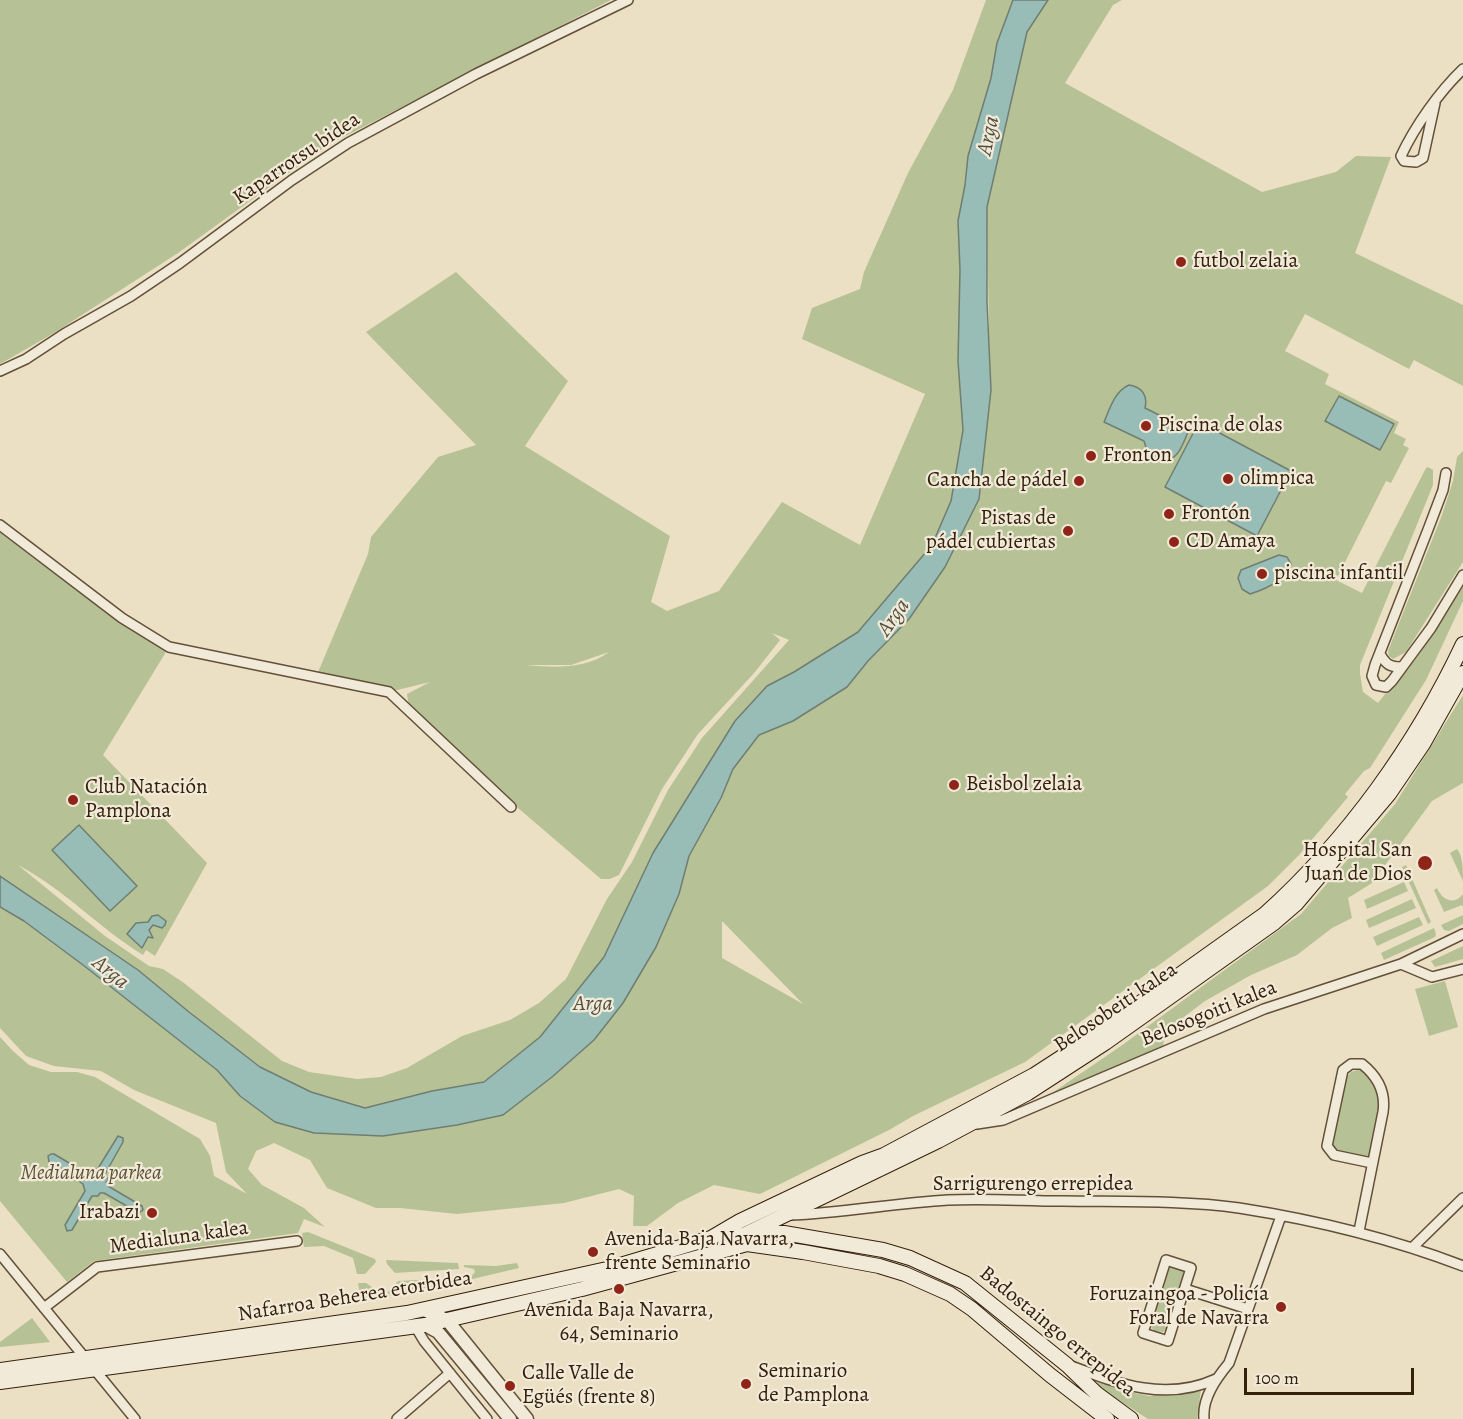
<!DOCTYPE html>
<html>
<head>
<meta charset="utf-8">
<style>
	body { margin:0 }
	#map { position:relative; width:1463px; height:1419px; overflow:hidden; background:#ebdfc4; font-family:Alegreya,serif }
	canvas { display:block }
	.scale { position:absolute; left:1244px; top:1368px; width:170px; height:27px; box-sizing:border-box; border:3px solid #34200b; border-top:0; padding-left:8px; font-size:18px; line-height:21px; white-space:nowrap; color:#34200b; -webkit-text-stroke:4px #f2ead9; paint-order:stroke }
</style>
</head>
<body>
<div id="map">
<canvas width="1463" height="1419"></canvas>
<div class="scale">100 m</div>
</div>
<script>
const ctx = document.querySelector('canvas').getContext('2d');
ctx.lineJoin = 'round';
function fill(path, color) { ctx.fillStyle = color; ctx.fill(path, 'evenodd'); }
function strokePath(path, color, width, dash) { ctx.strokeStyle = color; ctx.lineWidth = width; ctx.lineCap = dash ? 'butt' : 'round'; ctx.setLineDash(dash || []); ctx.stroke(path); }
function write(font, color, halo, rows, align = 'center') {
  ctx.font = font + ' Alegreya,serif'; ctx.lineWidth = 4.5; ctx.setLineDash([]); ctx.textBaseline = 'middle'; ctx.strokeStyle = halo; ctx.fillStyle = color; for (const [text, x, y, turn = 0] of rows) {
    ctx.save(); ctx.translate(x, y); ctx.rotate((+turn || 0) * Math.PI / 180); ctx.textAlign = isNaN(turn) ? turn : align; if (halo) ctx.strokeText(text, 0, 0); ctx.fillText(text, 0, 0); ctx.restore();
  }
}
const green = new Path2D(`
	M0,0h611l-285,146 -148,107 -124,80 -54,31z
	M986,0h27l-16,43 -6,35 -23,78 -3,29 -7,36 2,49 -2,91 5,69 -12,71 -19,44 -74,87 -64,40 -27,14 -32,35 -82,132 -49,104 -64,80 -56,45 -52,9 -67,17 -54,-16 -50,-25 -72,-55 -51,-42 -138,-94v-352l169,123 -66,108 104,108 -52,93 -9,-6 -3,5c-44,-27 -79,-66 -125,-90l87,71 44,30 14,3 21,14 98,78 27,11 48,7 24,-2 26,-9 55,-32 48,-16 29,-17 27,-24 41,-80 25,-37 36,-72 34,-52 87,-98 -17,-7 8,7 -25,32 -57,62 -36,55 -43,86 -9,4h-9l-125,-107 -67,-65 -2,-13 23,-12 -41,10 -73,-15 52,-123 3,-17 67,-80 38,-12 -110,-113 90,-60 112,109 -43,65 145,90 -19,66 16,9 52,-20 63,-89 78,43 65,-151 -123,-55 10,-31 48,-19 4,-17 44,-99 45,-83zM609,652c-23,17 -55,16 -82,13h44z
	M1048,0h74l-9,5 -48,78 197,109 74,-20 20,-16 35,1 -36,96 108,52v81l-49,-26 -5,9 -104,-55 -20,37 44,23 -4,10 74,38 -5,11 12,6 -3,6 6,3 -18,35 -5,-2 -50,99 26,13 64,-125 2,-1 5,3v15l-73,180v9l3,18 15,11 23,-29 15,-15 47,-73v15l-37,79 -56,88 -6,3 -19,23 3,3 -49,58 -31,31 -243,176 -112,54 -24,14 -129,64 -46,-9 -36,18 -31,23h-14l1,-30 -15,-7 -55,14 -107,11 -57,-6h-24l-49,-20 -17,-28 -36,-17 -18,8 -8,18 14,16 42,23 21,19 -21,-8 -6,14 -204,28 -27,21 -67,-81v-164l13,14 16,14 22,7h26l18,5 105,62 10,17 4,20 33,18 -21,-22 -10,-49 -82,-33 -33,-19 -47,-5 -28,-10 -26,-28v-121l24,14 59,44 134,105 23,27 217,28 166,-122 33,-56 23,-53 10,-38 32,-58 12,-29 26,-34 34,-14 54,-34 21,-26 111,-162 10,-164 -2,-128 40,-175zM722,922h1l80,82 -81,-46z
	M1463,451v111l-57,90 -13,7 -4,-3 -1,-5 54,-136 11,-34 4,-24z
	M1463,695v88l-31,18 -60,82 -24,15 4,20 -20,10 -35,27 -46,20 -46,26 -41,31 -1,19 -130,55 88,-60 180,-132 94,-110z
	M1457,849c6,7 6,22 6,32l-13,-28z
	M1406,865l25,57 -3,2 -26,-57z
	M1404,882l4,9 -41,18 -3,-9z
	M1437,888c5,12 17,18 26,6v13l-1,-2 -18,7 -10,-22z
	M1412,899l4,9 -47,20 -3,-8z
	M1463,915v9l-14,7 -5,-1 -3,-5z
	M1419,917l4,8 -46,21 -4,-9z
	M1434,928l2,6 -1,3 -51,23 -3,-7z
	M1463,946v13l-28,8 -4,-6z
	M1445,981l13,46 -29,9 -14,-47z
	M1360,1069l6,4 15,28 -11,53 -3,3 -32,-5 -3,-5 13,-68 6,-7z
	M308,1232l67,27 1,3 -11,12h-8l-4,-16 -29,-12 -20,1 -2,-14z
	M386,1260l72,3 1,6 -64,4 -8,-9z
	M517,1263l2,5 -55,13v-3l7,-1 4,-5 -1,-3 -10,-2v-2l32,1z
	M1170,1267h7l7,4 -17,57 -4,4 -9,-1 -3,-5z
	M459,1278v3l-71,15 -1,-3 11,-12z
	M358,1283h8l10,7 1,7 -16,2z
	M32,1318l18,24 -50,5v-5z
	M1096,1381l25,9 28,6 52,-7 -4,30h-49l-45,-29z`);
const water = new Path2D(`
	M1013,0h35l-21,32 -40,175v95l4,88 -12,109 -34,68 -36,52 -41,42 -21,26 -54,34 -34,14 -26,34 -12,29 -32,58 -10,38 -23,53 -33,56 -29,37 -42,37 -49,38 -46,10 -74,11 -69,-3 -39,-11 -35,-26 -23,-26 -134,-105 -59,-44 -24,-14v-31l138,94 51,42 71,55 51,25 54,16 67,-17 52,-9 56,-45 64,-80 49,-104 82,-132 32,-35 27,-14 64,-40 74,-87 19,-44 12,-71 -5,-69 2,-91 -2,-49 7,-36 3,-29 23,-78 6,-35z
	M1129,385c13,2 19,10 16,23l44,22c-4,8 -7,20 -14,26 -16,13 -27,1 -31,-15l-40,-19c6,-14 11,-31 25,-37z
	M1339,396l55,28 -14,26 -55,-29z
	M1199,422l92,49 -34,65 -92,-49z
	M1279,555l8,2 4,7c-5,16 -25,25 -41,30l-8,-5 -4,-11 3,-8z
	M79,825l58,61 -27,25 -58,-61z
	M158,915l8,6 -1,4 -3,3 -9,-3 -4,5 4,8 -5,-1 -6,11 -15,-14 9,-11 12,-1 4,-6z
	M118,1136l5,2v4l-18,32 3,6 -2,2 2,4 34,20 1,4 -4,3 -35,-20h-4l-2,3h-6l-20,34 -5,1 -2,-6 20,-34 -2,-7 -3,-2 1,-2 -32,-18 -1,-6 3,-2h3l32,19 5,-3 3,2 1,-3 2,1z`);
const minor = new Path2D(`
	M1435,103l-12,55 -7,4 -12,-1 -3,-5c14,-30 38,-64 62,-87
	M0,371l26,-12 38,-25 67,-38 49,-33 112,-83 56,-37 128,-69 152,-74
	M1446,473l-3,17 -14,37 -54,138 -3,11 4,9 10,2 6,-6 39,-53 32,-53
	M0,525l122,93 47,29 220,45 122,115
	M1380,654c6,10 9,13 21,13
	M1401,964l31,13 31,-8
	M977,1124l26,-4 261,-111 137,-45 62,-30
	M790,1215c53,-2 105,-12 158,-15 38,-2 76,1 114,1 57,1 121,-1 177,7 77,12 151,30 224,58
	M1359,1231l24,-119c3,-20 -6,-36 -21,-48h-11l-8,6 -16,76 7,9 38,8
	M1413,1247l50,-49
	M0,1254l135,165
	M1166,1260l25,8 -23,73 -25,-8z
	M1185,1289l63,20
	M44,1308l53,-41 200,-26
	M415,1326l9,15 63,78
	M1071,1366c48,18 95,36 145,13
	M397,1419l53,-46
	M1204,1419c-2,-21 12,-40 25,-56l52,-147`);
const tertiary = new Path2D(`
	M424,1310l23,10 80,99
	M425,1325l13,7 72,87`);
const secondary = new Path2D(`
	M752,1232l32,1 99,17 27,8 55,25 102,82 30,29 34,25
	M725,1244l213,-103 90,-48 77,-50 169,-120 22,-19 93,-110 34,-50 40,-71
	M0,1370l407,-57 200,-44 104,-31 29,-17 122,-58 22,-8 150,-80 54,-35 177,-126c83,-75 151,-170 198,-270
	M0,1382l425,-57 157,-36 165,-45 56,8 76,14 26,8 45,20 22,15 78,66 57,44`);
const markers = [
	[1181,262,6,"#8f2418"],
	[1146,426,6,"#8f2418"],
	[1091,456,6,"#8f2418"],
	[1228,479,6,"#8f2418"],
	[1079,481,6,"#8f2418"],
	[1169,514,6,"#8f2418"],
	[1068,531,6,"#8f2418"],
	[1174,542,6,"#8f2418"],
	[1262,574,6,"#8f2418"],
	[954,785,6,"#8f2418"],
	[73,800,6,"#8f2418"],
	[1425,863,8,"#8f2418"],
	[152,1213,6,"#8f2418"],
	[593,1252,6,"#8f2418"],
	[619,1289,6,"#8f2418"],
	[1281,1307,6,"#8f2418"],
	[746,1384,6,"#8f2418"],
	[510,1386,6,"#8f2418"]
];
const streetNames = [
	["Kaparrotsu bidea",297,159,-34],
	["Belosobeiti kalea",1116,1008,-34],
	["Belosogoiti kalea",1209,1014,-22],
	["Sarrigurengo errepidea",1033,1185],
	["Medialuna kalea",179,1238,-8],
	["Nafarroa Beherea etorbidea",355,1297,-9],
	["Badostaingo errepidea",1057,1332,39]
];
const poiNames = [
	["futbol zelaia",1193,262],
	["Piscina de olas",1158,426],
	["Fronton",1103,456],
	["olimpica",1240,479],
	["Cancha de pádel",1067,481,"right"],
	["Frontón",1181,514],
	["Pistas de",1056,519,"right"],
	["pádel cubiertas",1056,543,"right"],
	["CD Amaya",1186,542],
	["piscina infantil",1274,574],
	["Beisbol zelaia",966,785],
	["Club Natación",85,788],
	["Pamplona",85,812],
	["Hospital San",1412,851,"right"],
	["Juan de Dios",1412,875,"right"],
	["Irabazi",140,1213,"right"],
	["Avenida Baja Navarra,",605,1240],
	["frente Seminario",605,1264],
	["Foruzaingoa - Policía",1269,1295,"right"],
	["Foral de Navarra",1269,1319,"right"],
	["Avenida Baja Navarra,",619,1311,"center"],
	["64, Seminario",619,1335,"center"],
	["Seminario",758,1372],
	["de Pamplona",758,1396],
	["Calle Valle de",522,1374],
	["Egüés (frente 8)",522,1398]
];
const parkNames = [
	["Medialuna parkea",91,1174]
];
const waterNames = [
	["Arga",989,136,-78],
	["Arga",894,618,-55],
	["Arga",110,973,39],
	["Arga",593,1005]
];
fill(green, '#b6c295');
fill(water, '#98bcb6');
strokePath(water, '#707e72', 1.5);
strokePath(minor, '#625039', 12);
strokePath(tertiary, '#625039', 15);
strokePath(secondary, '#34200b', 16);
strokePath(minor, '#f2ead9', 9);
strokePath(tertiary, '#f2ead9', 12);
strokePath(secondary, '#f2ead9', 14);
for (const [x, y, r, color] of markers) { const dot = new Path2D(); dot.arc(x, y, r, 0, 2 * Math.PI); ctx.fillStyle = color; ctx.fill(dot); strokePath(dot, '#f2ead9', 2); }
write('21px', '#34200b', '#f2ead9', streetNames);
write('21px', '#34200b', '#f2ead9', poiNames, 'left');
write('italic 21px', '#5b5134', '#f2ead9', parkNames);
write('italic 22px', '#524f3e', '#f2ead9', waterNames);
</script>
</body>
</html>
